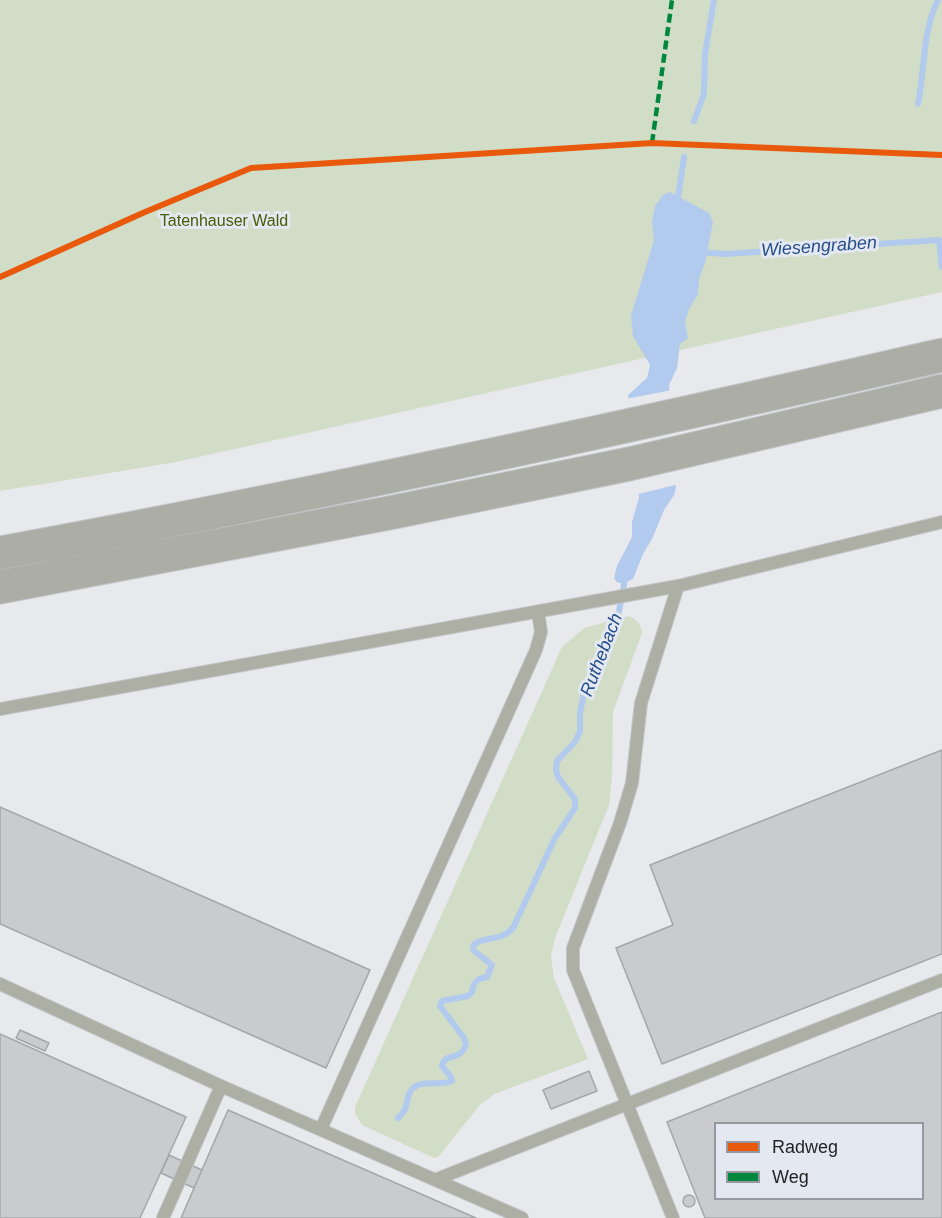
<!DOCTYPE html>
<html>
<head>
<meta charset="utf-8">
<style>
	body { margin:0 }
	#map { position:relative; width:942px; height:1218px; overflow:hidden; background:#e7e9ed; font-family:Helvetica,sans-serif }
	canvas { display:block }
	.legend { position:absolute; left:714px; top:1122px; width:210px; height:78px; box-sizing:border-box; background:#e4e8f0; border:2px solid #95989e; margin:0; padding:8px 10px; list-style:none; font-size:18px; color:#1f2123 }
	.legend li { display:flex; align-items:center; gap:12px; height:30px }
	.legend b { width:30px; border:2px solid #95989e }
</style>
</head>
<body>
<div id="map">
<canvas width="942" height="1218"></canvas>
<ul class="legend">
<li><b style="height:8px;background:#e8590c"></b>Radweg</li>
<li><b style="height:8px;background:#00873e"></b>Weg</li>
</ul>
</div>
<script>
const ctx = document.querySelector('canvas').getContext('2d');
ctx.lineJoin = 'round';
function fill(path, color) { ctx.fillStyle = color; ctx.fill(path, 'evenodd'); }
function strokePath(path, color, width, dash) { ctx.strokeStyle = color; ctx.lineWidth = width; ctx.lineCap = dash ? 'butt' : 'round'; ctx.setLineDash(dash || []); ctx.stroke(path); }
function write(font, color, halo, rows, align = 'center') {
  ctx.font = font + ' Helvetica,sans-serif'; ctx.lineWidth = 6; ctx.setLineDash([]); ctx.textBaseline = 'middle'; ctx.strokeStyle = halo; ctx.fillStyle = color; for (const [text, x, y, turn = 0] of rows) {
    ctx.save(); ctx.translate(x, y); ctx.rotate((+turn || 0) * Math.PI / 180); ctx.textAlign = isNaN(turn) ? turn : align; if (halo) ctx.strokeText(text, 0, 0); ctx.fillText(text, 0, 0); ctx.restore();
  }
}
const green = new Path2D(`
	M0,0h942v292l-766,170 -176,29z
	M629,616c8,4 12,7 13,17l-29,79 -1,65 -3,28 -54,133 -4,19 3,21 34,81 -94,35 -15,12 -41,51 -4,1 -72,-33 -7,-11v-7l207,-460 22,-19z`);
const water = new Path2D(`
	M670,192l39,21 4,9 -8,41 -6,16 -1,15 -9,15 -4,13 3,16 -8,6 -3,24 -8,17 7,103 -2,7 -10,15 -12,29 -9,15 -10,25 -10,5 -6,-2 -3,-4 3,-12 15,-29v-15l7,-24 -11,-103 19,-17 3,-13 -17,-29 -2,-20 23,-76 -2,-18 3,-16 8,-11z`);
const pier = new Path2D(`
	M672,390l7,94 -44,11 -9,-96z`);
const stream = new Path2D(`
	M918,104c7,-34 4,-72 20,-104
	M694,121l10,-27 1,-40 9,-54
	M677,204l7,-47
	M701,252l24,2 214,-14 3,27
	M398,1118c13,-13 6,-15 12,-26 9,-15 29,-5 42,-11l-1,-4 -9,-11c3,-15 17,-3 24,-21l-2,-7 -24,-32 2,-5 26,-5 4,-4 2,-8 5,-5 8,-2 5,-12 -19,-15 1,-6c14,-8 28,-3 39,-16l42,-90 20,-30v-9l-17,-22 -2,-8 1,-8 18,-19 5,-11v-18l4,-20 5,-12 16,-28 12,-31 8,-43`);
const building = new Path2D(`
	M942,750v204l-280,110 -46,-116 57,-23 -23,-60z
	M0,807l370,163 -44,98 -326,-144z
	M942,1012v206h-237l-38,-96zM716,1124h206v74h-206z
	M20,1030l29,13 -4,8 -29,-13z
	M0,1034l186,83 -46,101h-140z
	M589,1071l8,20 -46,18 -8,-19z
	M228,1110l248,108h-295z
	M169,1155l33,15 -8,18 -33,-15z
	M683 1201a6 6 0 1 1 12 0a6 6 0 1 1-12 0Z`);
const service = new Path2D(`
	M0,709l678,-123
	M0,984l221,102 301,132
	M321,1129l215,-479 5,-18 -3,-20
	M437,1179l505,-199
	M163,1218l58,-132
	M673,1218l-100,-248v-22l47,-125 12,-40 9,-80 37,-117 264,-64`);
const motorway = new Path2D(`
	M0,553c316,-58 629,-126 942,-198
	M0,587l394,-75 235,-48 313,-73`);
const quiet = new Path2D(`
	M652,143l20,-143`);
const cycleway = new Path2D(`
	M0,277l145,-65 106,-44 401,-25 290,12`);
const parkNames = [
	["Tatenhauser Wald",224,222]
];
const waterNames = [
	["Wiesengraben",819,247,-4],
	["Ruthebach",602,655,-69]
];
fill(green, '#d2ddc7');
fill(water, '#b1caee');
fill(pier, '#e7e9ed');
strokePath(stream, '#b1caee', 6);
fill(building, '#c9cbce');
strokePath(building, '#a4a6a9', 1.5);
strokePath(service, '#c4c5c8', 14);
strokePath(motorway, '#c4c5c8', 35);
strokePath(service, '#adaea4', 12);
strokePath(motorway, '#acaea6', 33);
strokePath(quiet, '#00873e', 4.5, [9, 4.5]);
strokePath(cycleway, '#e8590c', 6);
write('16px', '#425e07', '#e4e8f0', parkNames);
write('italic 18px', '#254e8b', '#e4e8f0', waterNames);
</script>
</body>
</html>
